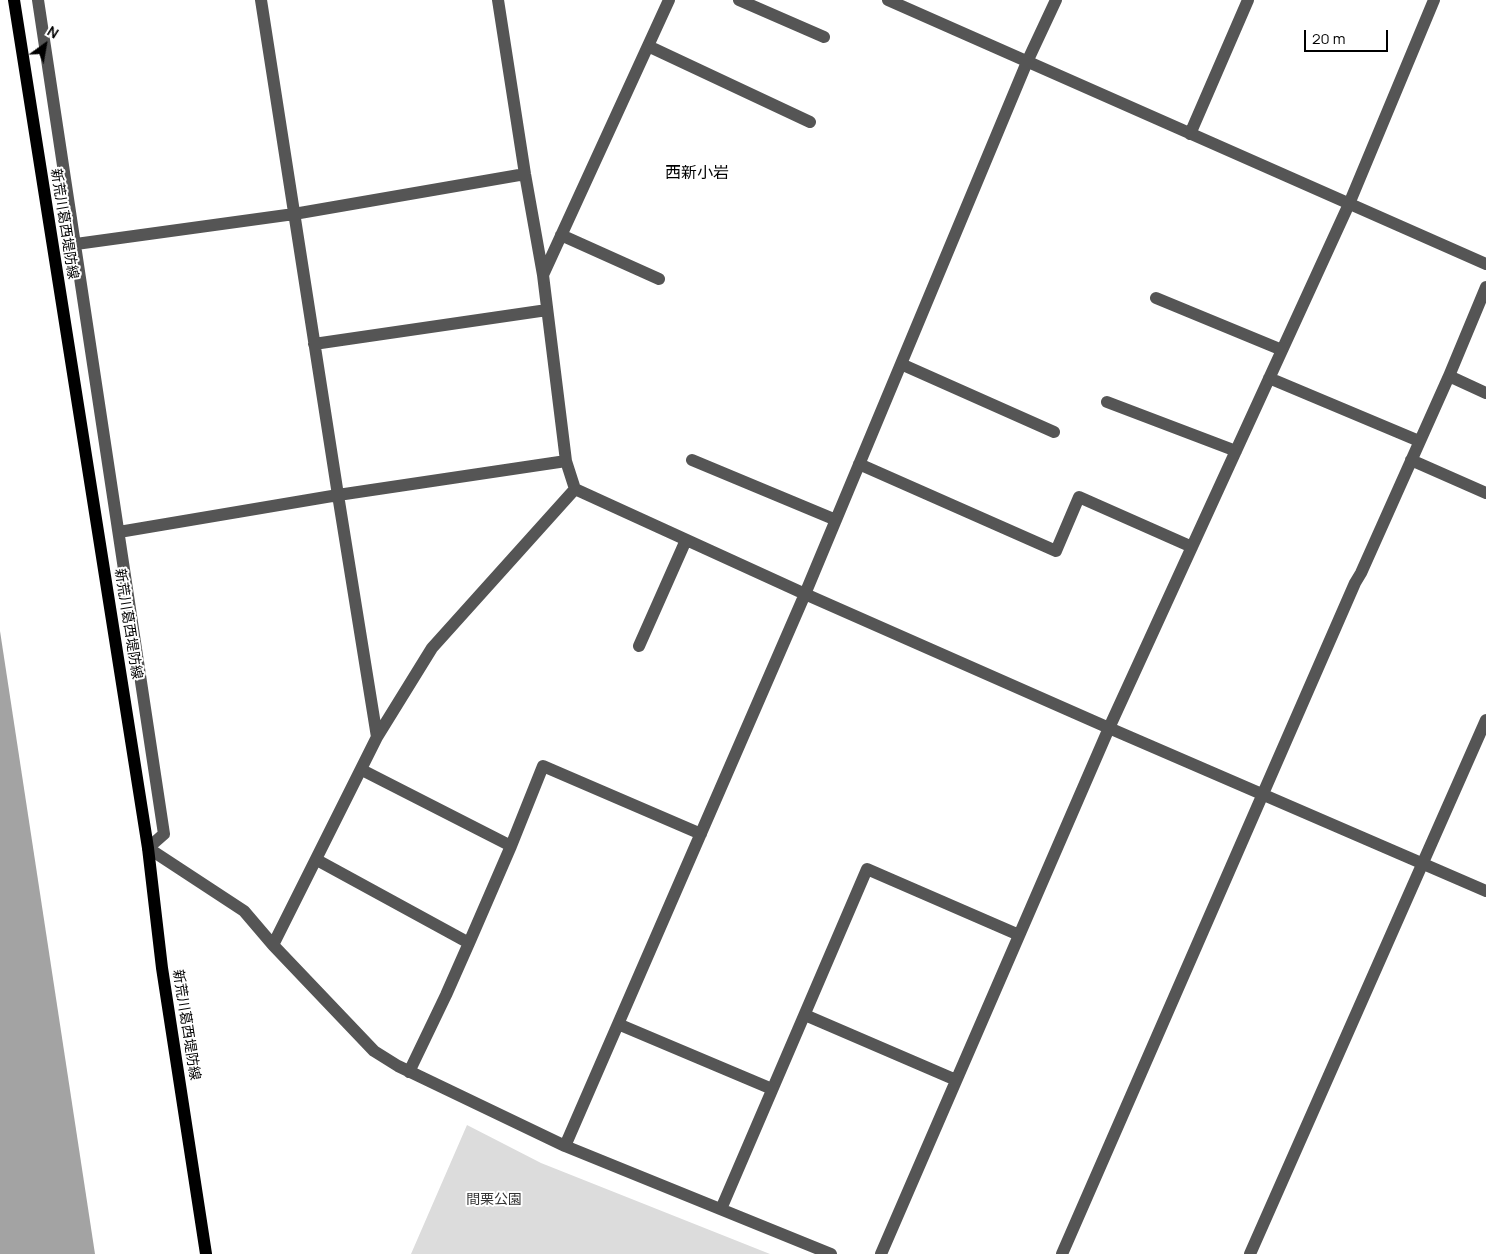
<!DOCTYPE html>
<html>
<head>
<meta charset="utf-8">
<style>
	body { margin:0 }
	#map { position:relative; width:1486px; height:1254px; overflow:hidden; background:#fff; font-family:Manrope,sans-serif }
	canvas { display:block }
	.north { position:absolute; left:20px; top:20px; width:50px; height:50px; -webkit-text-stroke:4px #fff; paint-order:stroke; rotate:32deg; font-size:14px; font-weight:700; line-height:20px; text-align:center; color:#000 }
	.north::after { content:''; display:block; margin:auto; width:18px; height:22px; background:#000; clip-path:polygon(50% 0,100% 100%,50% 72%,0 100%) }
	.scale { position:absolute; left:1304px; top:30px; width:84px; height:22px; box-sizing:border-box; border:2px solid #000; border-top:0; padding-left:6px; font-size:15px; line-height:18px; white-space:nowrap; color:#000; -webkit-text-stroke:4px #fff; paint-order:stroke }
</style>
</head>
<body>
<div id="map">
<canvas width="1486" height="1254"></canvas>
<div class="north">N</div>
<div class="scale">20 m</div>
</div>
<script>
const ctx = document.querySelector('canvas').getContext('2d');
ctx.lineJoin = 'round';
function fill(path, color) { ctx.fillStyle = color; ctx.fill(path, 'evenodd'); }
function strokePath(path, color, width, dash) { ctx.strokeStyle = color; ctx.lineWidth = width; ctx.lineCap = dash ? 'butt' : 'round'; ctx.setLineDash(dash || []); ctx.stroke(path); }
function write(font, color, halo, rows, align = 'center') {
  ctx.font = font + ' Manrope,"Noto Sans JP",sans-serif'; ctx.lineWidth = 4; ctx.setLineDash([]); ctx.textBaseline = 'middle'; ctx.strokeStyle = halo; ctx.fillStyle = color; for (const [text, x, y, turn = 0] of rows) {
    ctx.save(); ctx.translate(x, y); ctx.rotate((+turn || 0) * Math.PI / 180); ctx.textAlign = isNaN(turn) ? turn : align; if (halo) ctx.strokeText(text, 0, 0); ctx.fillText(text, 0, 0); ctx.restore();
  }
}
const green = new Path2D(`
	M467,1125l74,38 229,91h-359z`);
const water = new Path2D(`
	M0,631l95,623h-95z`);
const minor = new Path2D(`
	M38,0l126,834 -16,14 96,63 29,34 101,106 24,15 167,80 266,108
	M261,0l77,495 39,242
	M498,0l27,174 18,101 23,186 9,28 230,105 304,134 377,163
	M739,0l85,37
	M888,0l598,264
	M648,46l162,76
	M1190,134l58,-134
	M561,235l98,44
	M76,244l218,-30 231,-40
	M543,275l126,-275
	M1486,287l-37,89 37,17
	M1156,298l126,52
	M314,344l233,-34
	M901,364l153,68
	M1269,378l150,63
	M1107,402l129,49
	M692,460l144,60
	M1411,460l75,33
	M859,464l197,87 23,-54 113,50
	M119,532l219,-37 228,-34
	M639,646l47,-106
	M511,846l32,-80 158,68
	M317,860l152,83 42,-97 -149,-76
	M273,945l104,-208 55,-89 143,-159
	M805,1015l151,65
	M618,1024l154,65
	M409,1072l37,-77 23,-52
	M565,1146l240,-552 222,-532 29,-62
	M721,1209l146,-340 152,66
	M881,1254l228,-526 240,-524 85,-204
	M1062,1254l293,-671 6,-10 88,-197
	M1250,1254l236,-534`);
const major = new Path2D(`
	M14,0l134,848 14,120 44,286`);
const streetNames = [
	["新荒川葛西堤防線",64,224,81],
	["新荒川葛西堤防線",128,624,81],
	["新荒川葛西堤防線",186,1025,81]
];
const parkNames = [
	["間栗公園",494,1200]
];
const quarterNames = [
	["西新小岩",697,174]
];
fill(green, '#dcdcdc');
fill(water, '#a3a3a3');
strokePath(minor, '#555', 12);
strokePath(major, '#000', 12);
write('14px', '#000', '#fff', streetNames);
write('14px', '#333', '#fff', parkNames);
write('16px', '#000', '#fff', quarterNames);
</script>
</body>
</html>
